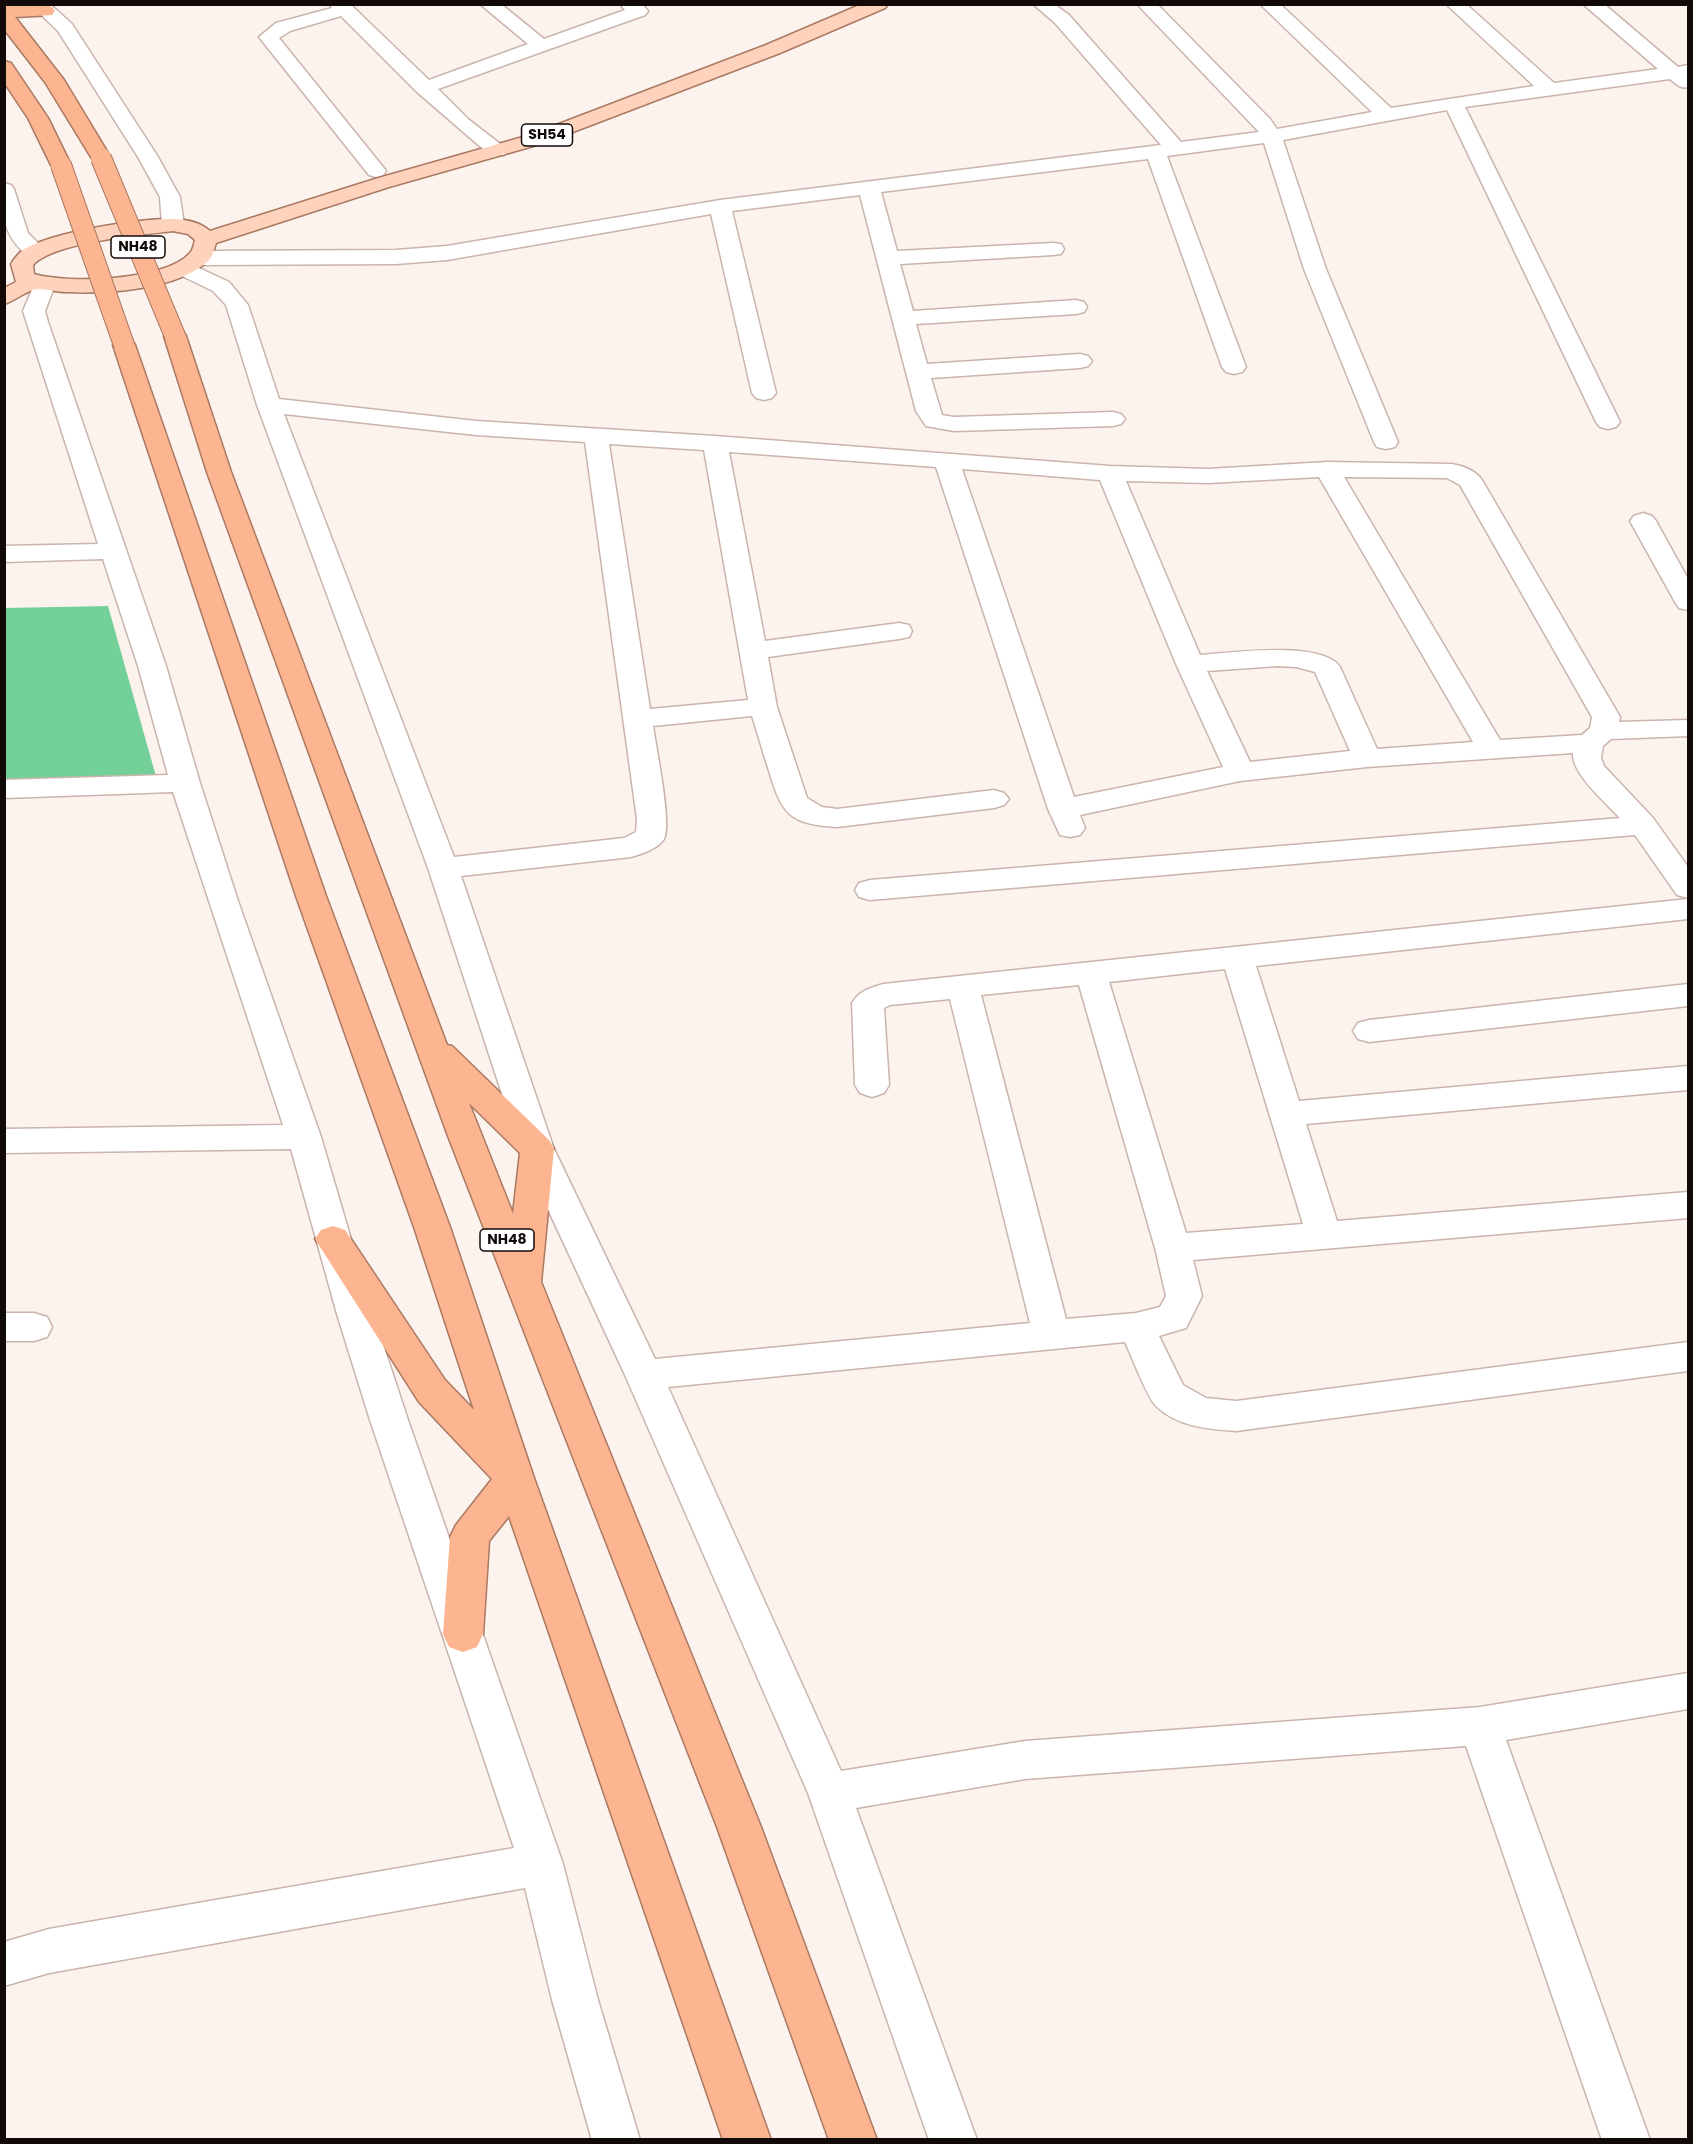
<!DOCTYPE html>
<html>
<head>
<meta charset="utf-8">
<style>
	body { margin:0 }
	#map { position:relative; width:1693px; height:2144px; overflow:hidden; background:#fcf3ef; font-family:Poppins,sans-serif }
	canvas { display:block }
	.frame { position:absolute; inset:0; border:6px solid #110a08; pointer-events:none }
</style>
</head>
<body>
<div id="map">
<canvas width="1693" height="2144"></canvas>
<div class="frame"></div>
</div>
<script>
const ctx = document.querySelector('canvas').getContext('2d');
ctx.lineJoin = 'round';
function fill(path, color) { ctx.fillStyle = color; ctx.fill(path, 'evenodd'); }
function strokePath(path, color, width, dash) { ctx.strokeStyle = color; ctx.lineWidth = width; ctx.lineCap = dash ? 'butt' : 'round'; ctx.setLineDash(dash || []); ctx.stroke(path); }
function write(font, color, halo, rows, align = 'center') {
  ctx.font = font + ' Poppins,sans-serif'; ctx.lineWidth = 4.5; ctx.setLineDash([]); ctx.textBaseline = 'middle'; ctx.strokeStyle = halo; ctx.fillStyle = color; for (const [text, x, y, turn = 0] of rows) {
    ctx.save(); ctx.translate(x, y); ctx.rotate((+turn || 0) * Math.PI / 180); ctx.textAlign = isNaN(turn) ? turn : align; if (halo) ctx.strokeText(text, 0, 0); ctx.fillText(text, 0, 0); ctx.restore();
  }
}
const forest = new Path2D(`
	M108,606l49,174 -152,4 -1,-176z`);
const minor = new Path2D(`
	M30,4h20l22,20 86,133 22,40 4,28 -3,5 -8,1 -8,-1 -3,-5 -2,-28 -22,-40 -80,-126z
	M330,4h20l79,76 99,-36 -48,-40h21l43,35 81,-29 -5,-6h22l6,7 -3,4 -207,74 30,30 36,28 3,4 -3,4h-14l-73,-63 -76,-76 -51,15 -11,7 104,129 3,4 -3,4 -7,2 -7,-2 -110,-138 17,-14 56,-15z
	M1033,4h21l15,11 112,127 78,-10 -122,-128h20l113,115 7,10 95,-17 -112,-108h20l111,104 143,-22 -88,-82h20l88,79 104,-14 -75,-65h21l74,63 10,-2v22c-7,2 -12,-3 -18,-8l-205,28 155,315 -4,5 -8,2 -8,-2 -4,-5 -149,-312 -164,30 43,129 72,173 -3,5 -9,2 -9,-2 -3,-5 -70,-173 -40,-126 -97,13 79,211 -4,5 -8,2 -8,-2 -4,-5 -74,-208 -267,33 16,59 156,-8 8,1 3,5 -3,5 -8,1 -153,9 13,47 163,-11 8,2 3,5 -3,5 -8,2 -160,10 11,40 153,-10 8,2 4,5 -4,5 -8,2 -149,10 11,37 12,2 159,-5 8,2 4,5 -4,5 -8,2 -159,5 -28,-5 -10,-15 -56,-216 -128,16 44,182 -4,5 -8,2 -8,-2 -4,-5 -41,-179 -264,46 -51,4 -195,1 -8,-2 -3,-5 3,-5 8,-2 195,-1 51,-4 273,-46 441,-55 -106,-122z
	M4,183l7,2 3,4 14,44 19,19 -3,5c-10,2 -15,0 -22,-6 -22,-23 -18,-38 -18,-68z
	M186,262l43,20 19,23 31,94 197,22 239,15 395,30 98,3 119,-7 125,2c11,2 24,7 30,16l138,237 -1,5 69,-2v16l-77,3 -8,7 -2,12 3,8 49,52 35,49v31l-11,-3 -42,-60 -765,65 -11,-3 -4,-7 4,-7 11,-3 750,-62c-14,-15 -49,-45 -47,-65l-206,14 -127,14 -160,34 5,13 -5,7 -10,2 -10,-2 -12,-26 -112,-342 -207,-15 36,189 134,-18 10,2 3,6 -3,6 -10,2 -131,18 9,50 30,91 15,9 15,2 157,-19 10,3 5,6 -5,6 -10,3 -157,19c-48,-3 -55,-13 -68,-56 -6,-18 -11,-37 -17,-55l-99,10c3,21 19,98 11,113 -6,10 -23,15 -33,18l-170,19 93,273 101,210 375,-36 -80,-324 -60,6 -6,3 5,77 -5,8 -12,4 -12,-4 -5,-8 -3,-82c7,-12 18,-15 31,-19l805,-85v20l-432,47 43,135 389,-35v24l-382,34 31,97 351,-29v26l-495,42 9,36 -16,32 -27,8 24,49 23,13 30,3 452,-59v29l-452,60c-28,-2 -58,-4 -80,-25 -9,-9 -24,-49 -31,-64l-457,45 173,384 184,-30 455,-34 208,-34v36l-182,31 144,400h-48l-136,-394 -441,33 -169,29 121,332h-48l-121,-347 -183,-418 -105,-226 -92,-281 -171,-463 -31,-100 -13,-14 -35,-17 -3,-5 3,-5zM284,414l192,21 109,7 52,377 -1,13 -12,6 -170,19zM609,444l95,6 44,250 -98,9zM962,469l138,11 76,184 47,103 -149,30zM1319,477l154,265 -96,7 -37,-82c-19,-27 -110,-14 -140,-12l-74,-174 82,2zM1344,477l103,1 13,7 132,232 -2,11 -8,7 -82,5zM1278,666l18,1 19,5 35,79 -100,11 -43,-91zM1225,969l78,255 -117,9 -77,-251zM1079,985l76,263 11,48 -6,11 -24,6 -70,6 -85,-324z
	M44,278l8,2 3,5 -10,26 3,11 118,344 34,117 38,118 83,236 52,177 35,106 155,444 35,136 42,140h-48l-40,-140 -27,-112 -476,85 -45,13v-44l45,-13 465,-81 -144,-428 -33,-106 -46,-165 -287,4v-24l279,-4 -110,-333 -169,6v-18l164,-5 -30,-109 -35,-107 -99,3v-16l94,-2 -75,-233 13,-31z
	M1643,513l9,3 4,5 32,58v31l-9,-2 -4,-6 -45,-81 4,-5z
	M1688,984v22l-319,36 -11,-3 -5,-8 5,-8 11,-3z
	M4,1313h30l13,4 5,10 -5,10 -13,4h-30z`);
const major = new Path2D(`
	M862,4h26l-3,4 -105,45 -236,90 -155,44 -173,56c-2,6 -3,13 -7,17 -30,30 -103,34 -143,32 -9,0 -19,-3 -28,-3 -10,0 -23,12 -34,15v-16l12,-6 -5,-18c3,-5 7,-10 12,-14 29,-18 113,-31 148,-31 13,0 29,3 39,12l165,-52 155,-44 236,-90zM173,231l15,3 7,6c-1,4 -2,10 -5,13 -24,28 -123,31 -156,21l-1,-9c21,-23 108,-30 140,-34z`);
const highway = new Path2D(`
	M46,5l6,2 3,4 -3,4 -37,2 49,63 47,78 -3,4h-14l-49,-80 -41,-53v-23z
	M4,61l7,2 37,55 23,47 -3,4 -7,2 -7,-2 -3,-4 -23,-47 -24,-36z
	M175,329l8,2 3,5 45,136 216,573 5,1 97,94 5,9 -13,133 220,545 116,313h-48l-112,-313 -269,-691 -241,-664 -43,-136 3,-5zM469,1103l51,50 -7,61z
	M124,338l8,2 3,5 191,551 124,331 84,251 237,662h-48l-214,-624 -20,25 -6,93 -6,13 -14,5 -14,-5 -6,-13 7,-97 6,-12 36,-46 -73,-77 -104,-163 6,-9 12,-4 12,4 100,150 29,30 -60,-183 -118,-331 -183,-551 3,-5z`);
const highwayBridge = new Path2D(`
	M101,158l74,178
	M61,165l63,180`);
const shields = [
	[547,135,51],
	[138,247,54],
	[507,1240,54]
];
const shieldNames = [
	["SH54",547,135],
	["NH48",138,247],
	["NH48",507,1240]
];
fill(forest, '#74d099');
strokePath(minor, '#cab4ac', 3);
strokePath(major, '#aa7961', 3);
strokePath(highway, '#aa7961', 3);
fill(minor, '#fff');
fill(major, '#fed3bd');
fill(highway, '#fdb591');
strokePath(highwayBridge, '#aa7961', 22, []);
strokePath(highwayBridge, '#fdb591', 20);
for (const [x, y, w] of shields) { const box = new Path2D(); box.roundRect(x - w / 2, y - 11, w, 22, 4.5); ctx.fillStyle = '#fff'; ctx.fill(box); strokePath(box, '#110a08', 1.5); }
write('bold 14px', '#110a08', null, shieldNames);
</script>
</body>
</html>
